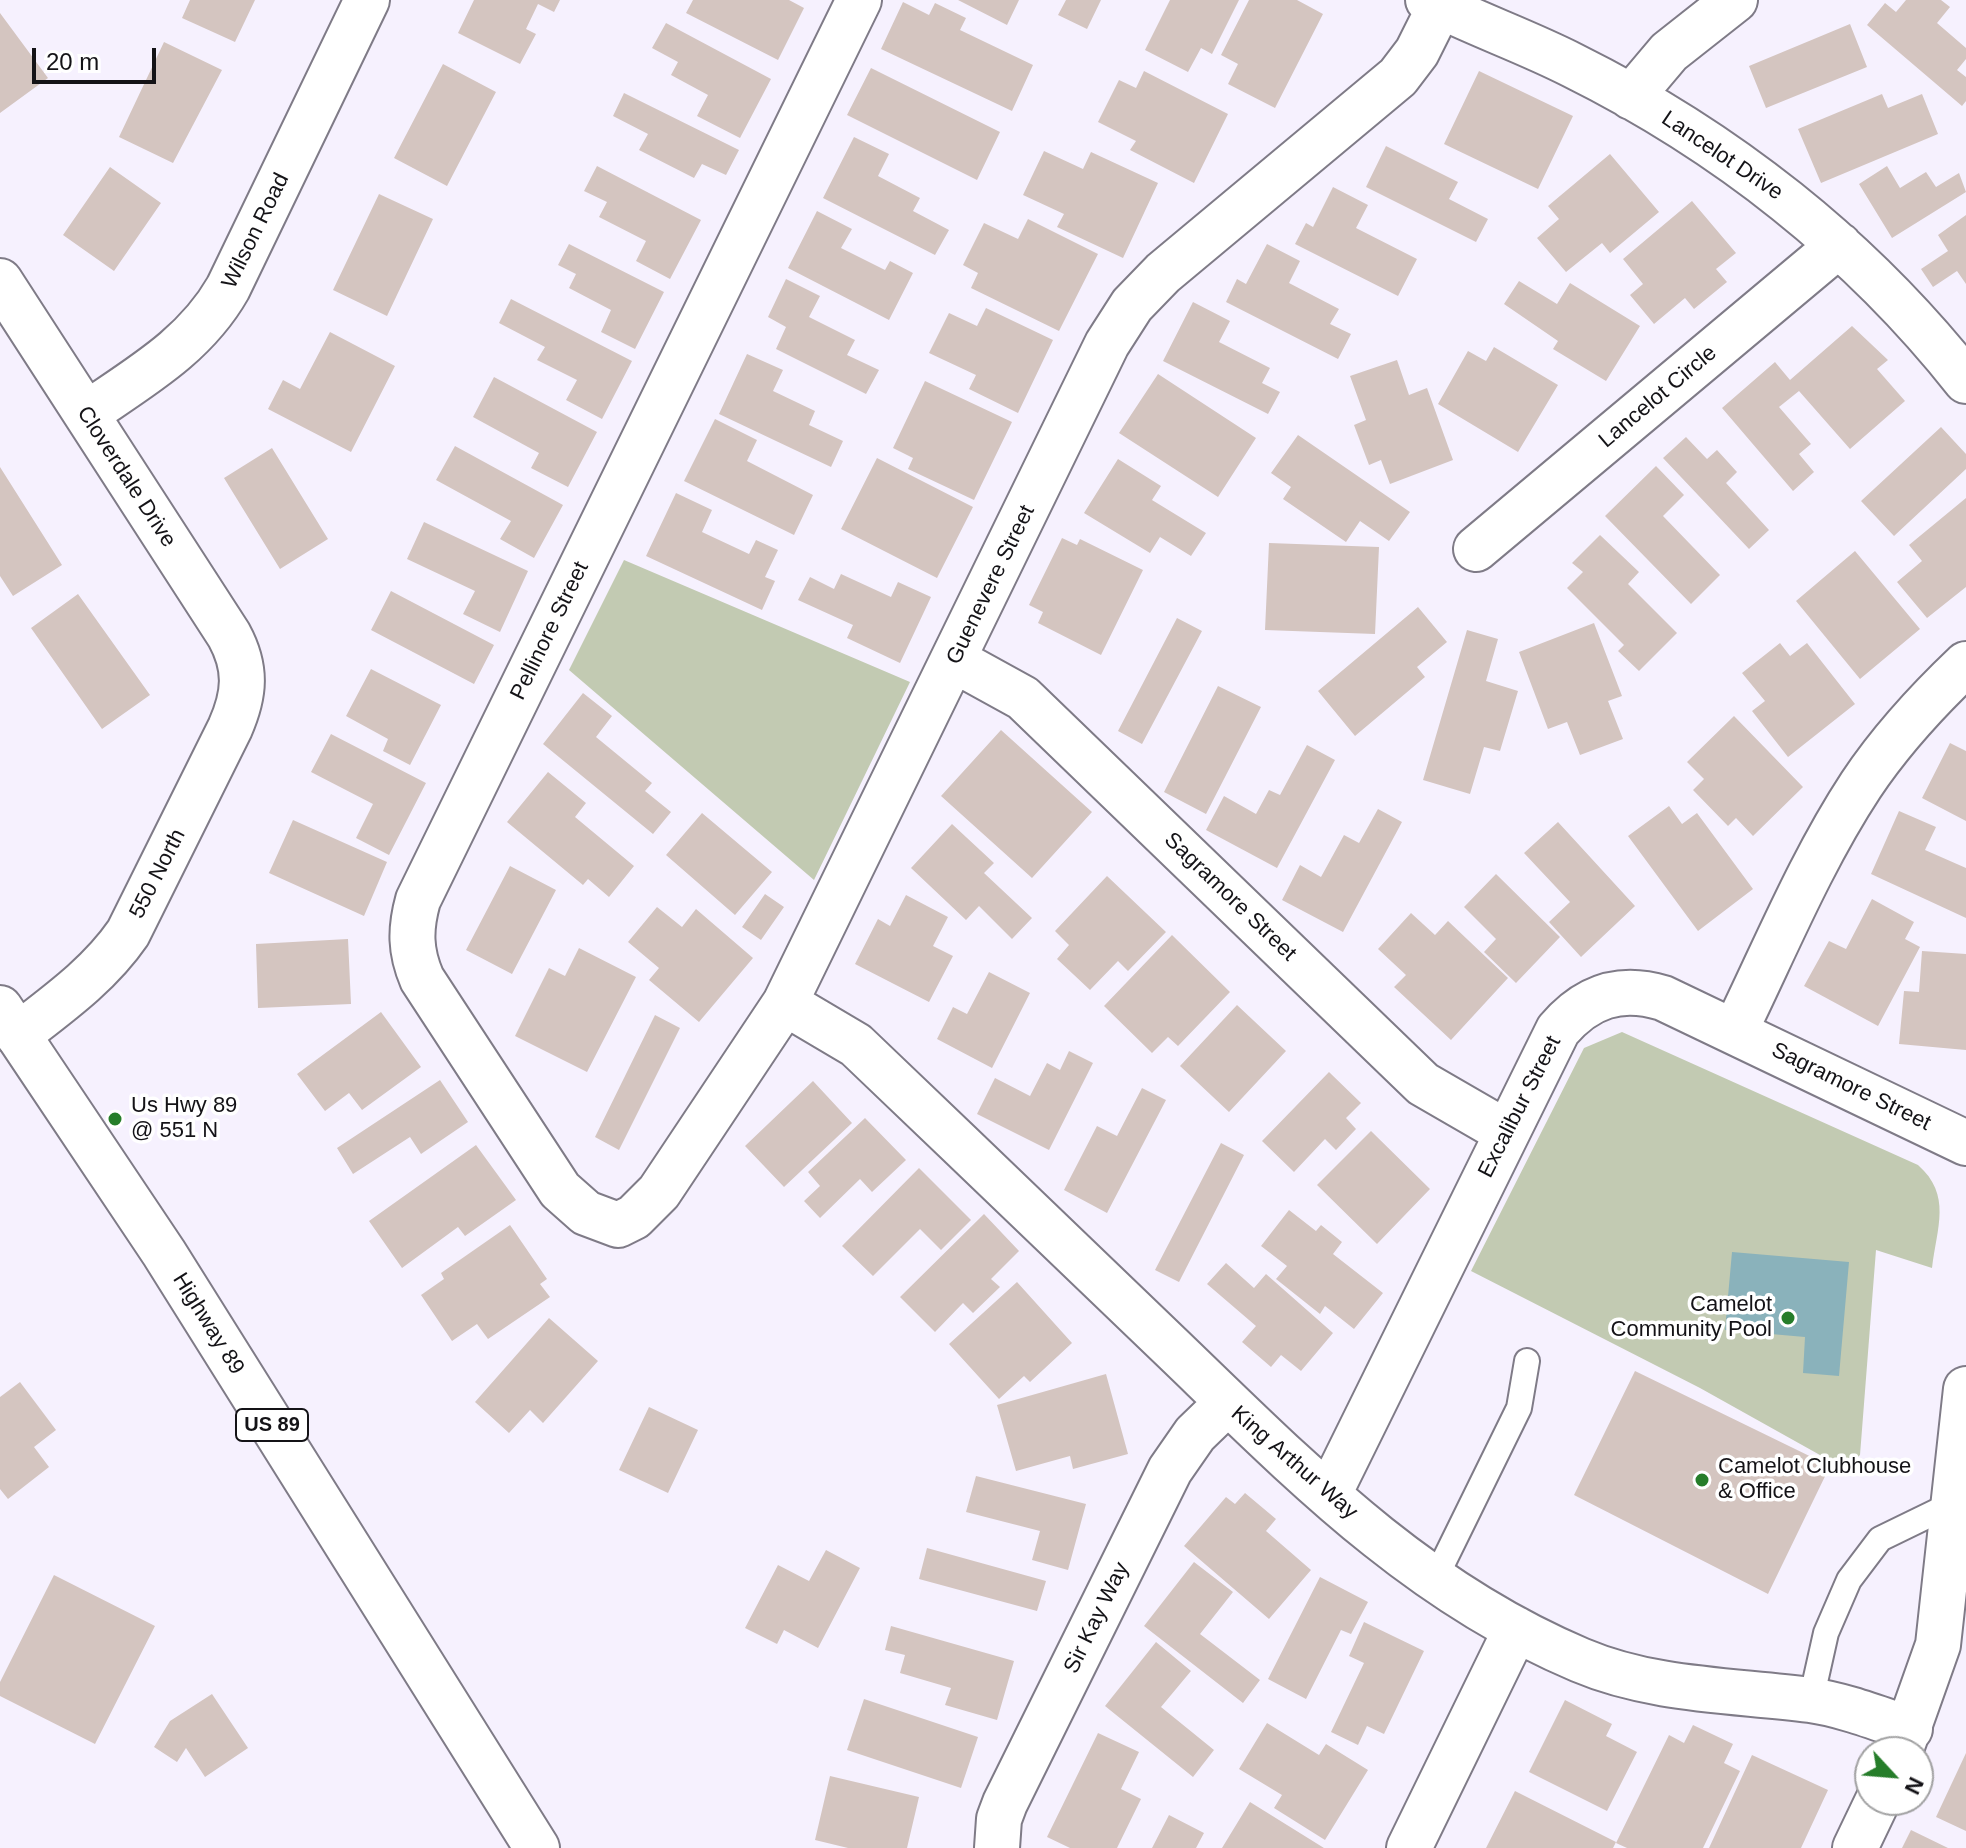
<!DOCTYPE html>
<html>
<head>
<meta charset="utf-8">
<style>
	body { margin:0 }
	#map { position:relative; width:1966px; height:1848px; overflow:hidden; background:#f6f1fe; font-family:Arial,sans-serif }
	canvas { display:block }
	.north { position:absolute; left:1854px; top:1736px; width:80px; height:80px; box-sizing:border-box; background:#fff; border:2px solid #a1a1a2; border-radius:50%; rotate:116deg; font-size:22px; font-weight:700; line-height:32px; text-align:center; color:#141317 }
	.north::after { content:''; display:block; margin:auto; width:28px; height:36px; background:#267d2a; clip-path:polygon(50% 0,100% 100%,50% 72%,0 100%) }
	.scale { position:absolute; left:32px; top:48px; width:124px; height:36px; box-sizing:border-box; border:4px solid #141317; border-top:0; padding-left:10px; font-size:24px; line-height:28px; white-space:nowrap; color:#141317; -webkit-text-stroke:6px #fff; paint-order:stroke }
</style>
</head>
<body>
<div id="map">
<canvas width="1966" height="1848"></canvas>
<div class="north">N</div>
<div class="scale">20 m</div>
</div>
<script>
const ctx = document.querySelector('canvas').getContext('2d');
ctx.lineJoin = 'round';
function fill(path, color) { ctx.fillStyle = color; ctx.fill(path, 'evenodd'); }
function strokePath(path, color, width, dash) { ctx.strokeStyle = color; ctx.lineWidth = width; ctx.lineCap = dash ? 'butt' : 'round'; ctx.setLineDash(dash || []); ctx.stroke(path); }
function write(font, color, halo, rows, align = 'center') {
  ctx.font = font + ' Arial,sans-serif'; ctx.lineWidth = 7; ctx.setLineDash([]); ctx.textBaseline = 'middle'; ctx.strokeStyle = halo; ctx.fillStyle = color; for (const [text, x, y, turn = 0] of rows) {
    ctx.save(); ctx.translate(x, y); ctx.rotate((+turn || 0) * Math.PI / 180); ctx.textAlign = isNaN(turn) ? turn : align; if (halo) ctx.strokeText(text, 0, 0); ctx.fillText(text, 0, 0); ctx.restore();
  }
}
const green = new Path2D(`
	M624,560l286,122 -96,198 -245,-210z
	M1622,1032l296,133c34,30 19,62 14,103l-56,-18 -16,205 -15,14 -145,-81 -229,-117 113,-223z`);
const water = new Path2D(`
	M1732,1252l117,10 -10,114 -36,-3 2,-36 -80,-7z`);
const building = new Path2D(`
	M190,0h65l-20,42 -53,-24z
	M474,0h86l-6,12 -16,-8 -12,25 10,5 -16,30 -62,-31z
	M693,0h96l15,8 -26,52 -92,-47z
	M958,0h61l-12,25z
	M1066,0h35l-14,29 -29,-14z
	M1170,0h69l-27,54 -11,-6 -13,24 -43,-22z
	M1249,0h48l26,14 -48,94 -47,-24 10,-20 -17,-9z
	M1906,0h35l9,7 -13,16 29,25v11l-9,11 9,7v24l-4,5 -95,-81 18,-22 11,9z
	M903,2l26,13 6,-12 31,15 -6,12 73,35 -21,46 -131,-62z
	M0,13l48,65 -48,35z
	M666,23l105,56 -31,59 -43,-22 11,-21 -37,-20 7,-13 -26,-14z
	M1850,24l17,43 -101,41 -17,-42z
	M164,42l58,28 -49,93 -54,-26z
	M443,64l53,28 -49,94 -53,-28z
	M871,68l129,64 -23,48 -130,-65z
	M1144,71l84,43 -34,69 -64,-33 6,-9 -38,-19 21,-42 17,8z
	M1479,71l94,45 -35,73 -94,-45z
	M624,93l115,57 -13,25 -24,-11 -8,14 -55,-28 9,-16 -35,-18z
	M1882,94l6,14 34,-14 16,40 -117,49 -23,-54z
	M854,137l35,17 -11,22 42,22 -7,13 36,19 -14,25 -112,-57z
	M1386,146l72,36 -9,17 39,20 -12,23 -110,-55z
	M1044,151l39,18 8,-17 67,31 -35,75 -66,-31 7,-13 -41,-19z
	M1610,154l49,58 -49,41 -8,-10 -36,29 -29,-34 22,-19 -11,-13z
	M597,166l104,54 -31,59 -34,-18 10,-20 -47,-24 8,-15 -23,-11z
	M1887,166l13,22 26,-16 10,15 23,-14 7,19 -74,46 -33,-54z
	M110,167l51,36 -47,68 -51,-36z
	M1333,187l35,18 -12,23 61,31 -19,37 -103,-52 11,-21 7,4z
	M379,194l54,25 -46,97 -54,-26z
	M1692,201l44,52 -20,16 11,13 -33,27 -9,-11 -31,26 -24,-29 13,-11 -20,-25z
	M817,211l35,18 -11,19 44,22 5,-9 23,12 -24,47 -101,-52z
	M1966,215v69l-9,-13 -24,16 -12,-18 27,-18 -10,-16z
	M1028,219l70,35 -39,77 -88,-43 7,-15 -15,-8 21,-42 34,16z
	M569,244l95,48 -29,57 -34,-17 10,-22 -42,-22 7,-14 -18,-9z
	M1267,244l33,17 -11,22 50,26 -9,15 21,10 -13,25 -112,-57 11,-23 9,5z
	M786,279l34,17 -11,21 46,23 -8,15 32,15 -13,24 -90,-45 10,-22 -18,-10z
	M1519,281l38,23 13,-21 70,43 -34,55 -53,-32 5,-8 -54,-37z
	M511,299l121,62 -30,58 -36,-19 11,-20 -40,-20 8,-13 -46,-24z
	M1193,302l37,19 -11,21 51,26 -8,15 18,9 -12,22 -105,-53z
	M986,308l67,32 -35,73 -49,-24 7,-14 -47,-22 20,-40 28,13z
	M1852,326l36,34 -11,9 28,32 -55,48 -51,-58 -20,16 32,37 -12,10 15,18 -21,19 -71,-83 53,-46 15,18z
	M330,332l65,34 -44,86 -83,-43 15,-29 17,9z
	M1494,347l64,38 -40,67 -80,-48 30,-53 18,10z
	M747,354l36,16 -10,21 42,20 -6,14 34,16 -12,26 -112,-53z
	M1397,360l12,35 18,-7 26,72 -63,24 -9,-24 -12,5 -15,-40 12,-5 -16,-44z
	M1158,374l98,64 -38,59 -99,-64z
	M494,377l103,55 -29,55 -37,-19 8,-15 -66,-36z
	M925,381l87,41 -38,78 -66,-31 5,-11 -20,-10z
	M715,419l42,21 -10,21 66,34 -19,40 -110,-54z
	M1941,427l25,27v15l-72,67 -33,-35z
	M1298,435l112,77 -21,29 -29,-20 -14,21 -63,-43 8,-12 -20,-14z
	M1686,437l21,22 10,-9 20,22 -11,11 43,47 -20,19 -86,-91z
	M455,446l108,59 -29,53 -34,-19 11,-18 -75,-41z
	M272,448l56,91 -48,30 -56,-91z
	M877,458l96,49 -36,71 -96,-49z
	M1118,459l43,27 -9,14 54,33 -15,23 -31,-19 -10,16 -66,-40z
	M1656,466l28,29 -21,21 57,59 -29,29 -86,-88z
	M0,467l62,98 -49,31 -13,-20z
	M676,493l36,17 -10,22 47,22 7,-14 22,10 -13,27 10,4 -13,29 -116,-54z
	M1966,498v89l-39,31 -30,-36 25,-21 -13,-16z
	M424,522l104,49 -28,61 -37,-18 12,-23 -68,-32z
	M1600,535l39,37 -11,12 49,49 -38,38 -21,-20 6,-6 -57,-57 16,-16 -11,-9z
	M1062,538l15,7 3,-6 63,31 -42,85 -63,-32 5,-11 -14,-7z
	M1269,543l110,4 -4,87 -110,-4z
	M1855,551l65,78 -60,50 -64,-78z
	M841,574l50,23 7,-15 33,15 -31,66 -53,-25 6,-13 -55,-25 12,-23 24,12z
	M391,591l103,54 -20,39 -103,-54z
	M78,594l72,101 -48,34 -71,-101z
	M1418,607l29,35 -30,25 8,10 -70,59 -37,-45z
	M1177,618l25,13 -60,113 -24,-13z
	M1594,623l28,73 -14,5 15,38 -43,16 -13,-33 -19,7 -29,-77z
	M1467,630l31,9 -12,42 32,10 -18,60 -16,-4 -14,47 -47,-14z
	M1780,643l10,13 17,-13 48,61 -67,53 -36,-46 13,-10 -23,-28z
	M371,669l70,36 -31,60 -27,-14 5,-12 -42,-23z
	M1218,686l43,21 -55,107 -42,-22z
	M583,693l29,23 -16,21 56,46 -7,8 26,21 -18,22 -110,-90z
	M1734,716l69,71 -50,49 -17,-18 -8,8 -35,-36 11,-11 -17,-17z
	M1001,730l91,82 -60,66 -91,-82z
	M331,734l95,49 -37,72 -33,-17 17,-34 -62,-32z
	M1950,743l16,8v70l-44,-23z
	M1307,745l28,15 -58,108 -71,-38 18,-34 32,18 13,-24 11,5z
	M548,772l38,31 -11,14 59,49 -25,31 -21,-18 -5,6 -76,-63z
	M1669,806l13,18 15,-11 56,76 -55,42 -70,-95z
	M1378,809l24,13 -59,110 -61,-32 18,-35 21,12 23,-42 15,8z
	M1899,811l37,16 -11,23 41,18v50l-95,-44z
	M702,813l70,59 -37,43 -69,-60z
	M293,820l94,42 -23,54 -95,-43z
	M1558,822l77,84 -54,51 -32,-35 21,-20 -46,-49z
	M952,824l42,39 -10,10 48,45 -20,21 -33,-33 -13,14 -55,-52z
	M510,866l46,24 -44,84 -46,-24z
	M1496,874l64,63 -44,46 -32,-31 12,-13 -32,-32z
	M1107,876l59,56 -38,39 -10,-10 -28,29 -33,-31 12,-14 -14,-14z
	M765,894l19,13 -23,33 -19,-13z
	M906,895l42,22 -15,29 20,10 -24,46 -74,-38 23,-45 12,7z
	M1872,899l42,23 -9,17 15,8 -42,79 -74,-40 25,-45 17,8z
	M657,907l25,20 14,-18 57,49 -54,64 -50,-42 10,-12 -31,-26z
	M1411,913l24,22 13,-14 60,57 -57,62 -57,-53 12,-12 -28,-26z
	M1172,935l58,57 -52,54 -10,-9 -16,16 -48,-47z
	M348,939l3,65 -93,4 -2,-64z
	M579,948l57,29 -49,95 -72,-36 34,-68 16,8z
	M1922,951l44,3v96l-67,-6 5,-53 15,1z
	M989,972l41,21 -38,75 -55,-29 16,-32 14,7z
	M1237,1005l49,46 -57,61 -49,-46z
	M381,1012l40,55 -59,43 -13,-17 -24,18 -28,-37z
	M655,1015l25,13 -61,122 -24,-13z
	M1069,1051l24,12 -44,87 -72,-36 18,-36 35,18 17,-33 13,7z
	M1329,1072l32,31 -15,15 10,11 -20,21 -11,-11 -31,33 -32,-31z
	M440,1080l28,42 -47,32 -11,-17 -57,37 -16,-26z
	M813,1081l39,42 -68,64 -39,-41z
	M1142,1088l24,12 -59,113 -43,-23 33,-64 20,10z
	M865,1118l41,42 -34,32 -12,-13 -40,39 -16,-17 16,-15 -12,-14z
	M1371,1131l59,58 -53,55 -60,-59z
	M1221,1143l23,12 -65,127 -24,-12z
	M476,1145l40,55 -51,36 -7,-9 -56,41 -33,-47z
	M919,1168l52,52 -30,30 -21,-21 -47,47 -31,-30z
	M1289,1210l27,21 5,-6 21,17 -9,12 50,39 -29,36 -29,-23 -5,8 -44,-35 11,-13 -26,-20z
	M984,1214l35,37 -28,28 9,8 -27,26 -10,-10 -28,29 -35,-35z
	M510,1225l37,54 -7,5 10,13 -62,42 -11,-15 -25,17 -31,-46 23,-16 -3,-6z
	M1226,1263l28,25 12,-14 67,59 -32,38 -20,-16 -10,12 -29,-25 14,-16 -49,-42z
	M1017,1282l55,61 -42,39 -6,-6 -25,23 -50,-55z
	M549,1318l49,43 -55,62 -13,-13 -21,23 -34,-31z
	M1635,1371l195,95 -62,128 -194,-99z
	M1106,1374l22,80 -55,15 -3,-13 -54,15 -19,-66z
	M20,1382l36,48 -22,17 15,20 -41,32 -8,-10v-92z
	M649,1407l49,23 -30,63 -49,-23z
	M976,1476l110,28 -18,66 -36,-10 8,-29 -74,-19z
	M1245,1493l31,26 -10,12 45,39 -42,49 -85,-73 42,-49 9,7z
	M927,1548l119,33 -9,30 -118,-32z
	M826,1550l34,18 -42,80 -34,-18 -7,14 -32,-16 33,-63 31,16z
	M1194,1562l39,30 -33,42 60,46 -17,23 -99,-77z
	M54,1575l101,51 -60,118 -95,-48v-14z
	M1320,1577l48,25 -17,32 -10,-4 -35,69 -38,-20z
	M1364,1622l60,29 -40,83 -17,-8 -9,19 -27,-13 33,-69 -15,-7z
	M891,1626l123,35 -17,59 -52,-15 6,-17 -51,-15 5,-18 -20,-5z
	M1156,1642l35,29 -30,36 53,43 -21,27 -88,-71z
	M212,1694l36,54 -43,29 -19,-29 -9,14 -23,-15 16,-26z
	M864,1699l114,38 -17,51 -114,-38z
	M1565,1700l47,24 -6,12 31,16 -30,59 -78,-39z
	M1267,1723l52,32 7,-11 42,26 -43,70 -51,-32 8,-13 -43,-26z
	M1693,1725l40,19 -9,19 16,8 -37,77h-76l-11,-5 53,-108 15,8z
	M1098,1733l41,19 -18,37 20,10 -24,49h-47l-23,-11z
	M1966,1753v78l-30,-14z
	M1752,1755l76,35 -27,58h-92z
	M830,1776l89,21 -12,51h-59l-33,-8z
	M1515,1791l101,51 -3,6h-127z
	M1250,1802l74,46h-102z
	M1169,1815l35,18 -8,15h-44z
	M1911,1830l37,18h-46z`);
const service = new Path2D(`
	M1434,1581l85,-173 8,-47
	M1811,1700l15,-67 23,-53 31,-41 74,-36`);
const minor = new Path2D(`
	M859,0l-441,900c-8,29 -8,51 4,79l138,211 26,23 32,12 16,-8 25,-25 126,-189 322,-659 25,-39 31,-32 235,-196 19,-25 23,-46
	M1428,0c47,24 97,41 144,65 153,76 288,182 394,316
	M1631,97l38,-45 66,-52
	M0,281l229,354c18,33 16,59 1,93l-102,205c-29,42 -70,71 -110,102
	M86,414c54,-37 109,-68 142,-126l139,-288
	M1476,549l363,-304
	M954,660l69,38 400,386 83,48
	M785,1003l71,42c105,100 210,201 314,301 128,123 244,244 410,314 73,31 153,30 230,40 34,5 67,18 100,29
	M1735,1031c40,-82 76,-170 126,-246 30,-45 66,-84 105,-121
	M1329,1494l229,-464c29,-34 62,-45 105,-32l303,145
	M1900,1752l38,-107 28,-256
	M997,1848l2,-29 6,-16 165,-333 25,-36 31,-30
	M1409,1848l107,-219
	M1855,1848l23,-48`);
const primary = new Path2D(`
	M0,1008l164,245 373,595`);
const markers = [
	[115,1119,8,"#267d2a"],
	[1788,1318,8,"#267d2a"],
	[1702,1480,8,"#267d2a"]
];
const shields = [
	[272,1425,72]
];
const shieldNames = [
	["US 89",272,1425]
];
const streetNames = [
	["Lancelot Drive",1722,156,34],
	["Wilson Road",256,231,-64],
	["Lancelot Circle",1658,397,-40],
	["Cloverdale Drive",126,477,57],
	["Guenevere Street",991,585,-64],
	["Pellinore Street",550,631,-64],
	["550 North",158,874,-63],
	["Sagramore Street",1230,897,44],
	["Sagramore Street",1851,1087,26],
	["Excalibur Street",1520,1107,-63],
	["Highway 89",208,1324,58],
	["King Arthur Way",1294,1463,41],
	["Sir Kay Way",1097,1618,-64]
];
const poiNames = [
	["Us Hwy 89",131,1106],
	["@ 551 N",131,1131],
	["Camelot",1772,1305,"right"],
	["Community Pool",1772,1330,"right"],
	["Camelot Clubhouse",1718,1467],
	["& Office",1718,1492]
];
fill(green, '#c2cab2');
fill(water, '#8ab2bb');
fill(building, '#d4c5c0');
strokePath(service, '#7f7b87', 28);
strokePath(minor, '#7f7b87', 48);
strokePath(primary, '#7f7b87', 48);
strokePath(service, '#fff', 24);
strokePath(minor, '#fff', 44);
strokePath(primary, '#fff', 44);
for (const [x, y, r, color] of markers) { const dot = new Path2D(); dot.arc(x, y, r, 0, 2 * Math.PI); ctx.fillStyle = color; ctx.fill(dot); strokePath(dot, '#fff', 3); }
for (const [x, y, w] of shields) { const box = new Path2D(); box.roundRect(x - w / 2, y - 16, w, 32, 6); ctx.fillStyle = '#fff'; ctx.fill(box); strokePath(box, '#141317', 2); }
write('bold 20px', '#141317', null, shieldNames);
write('22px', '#141317', '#fff', streetNames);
write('22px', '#141317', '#fff', poiNames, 'left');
</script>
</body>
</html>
